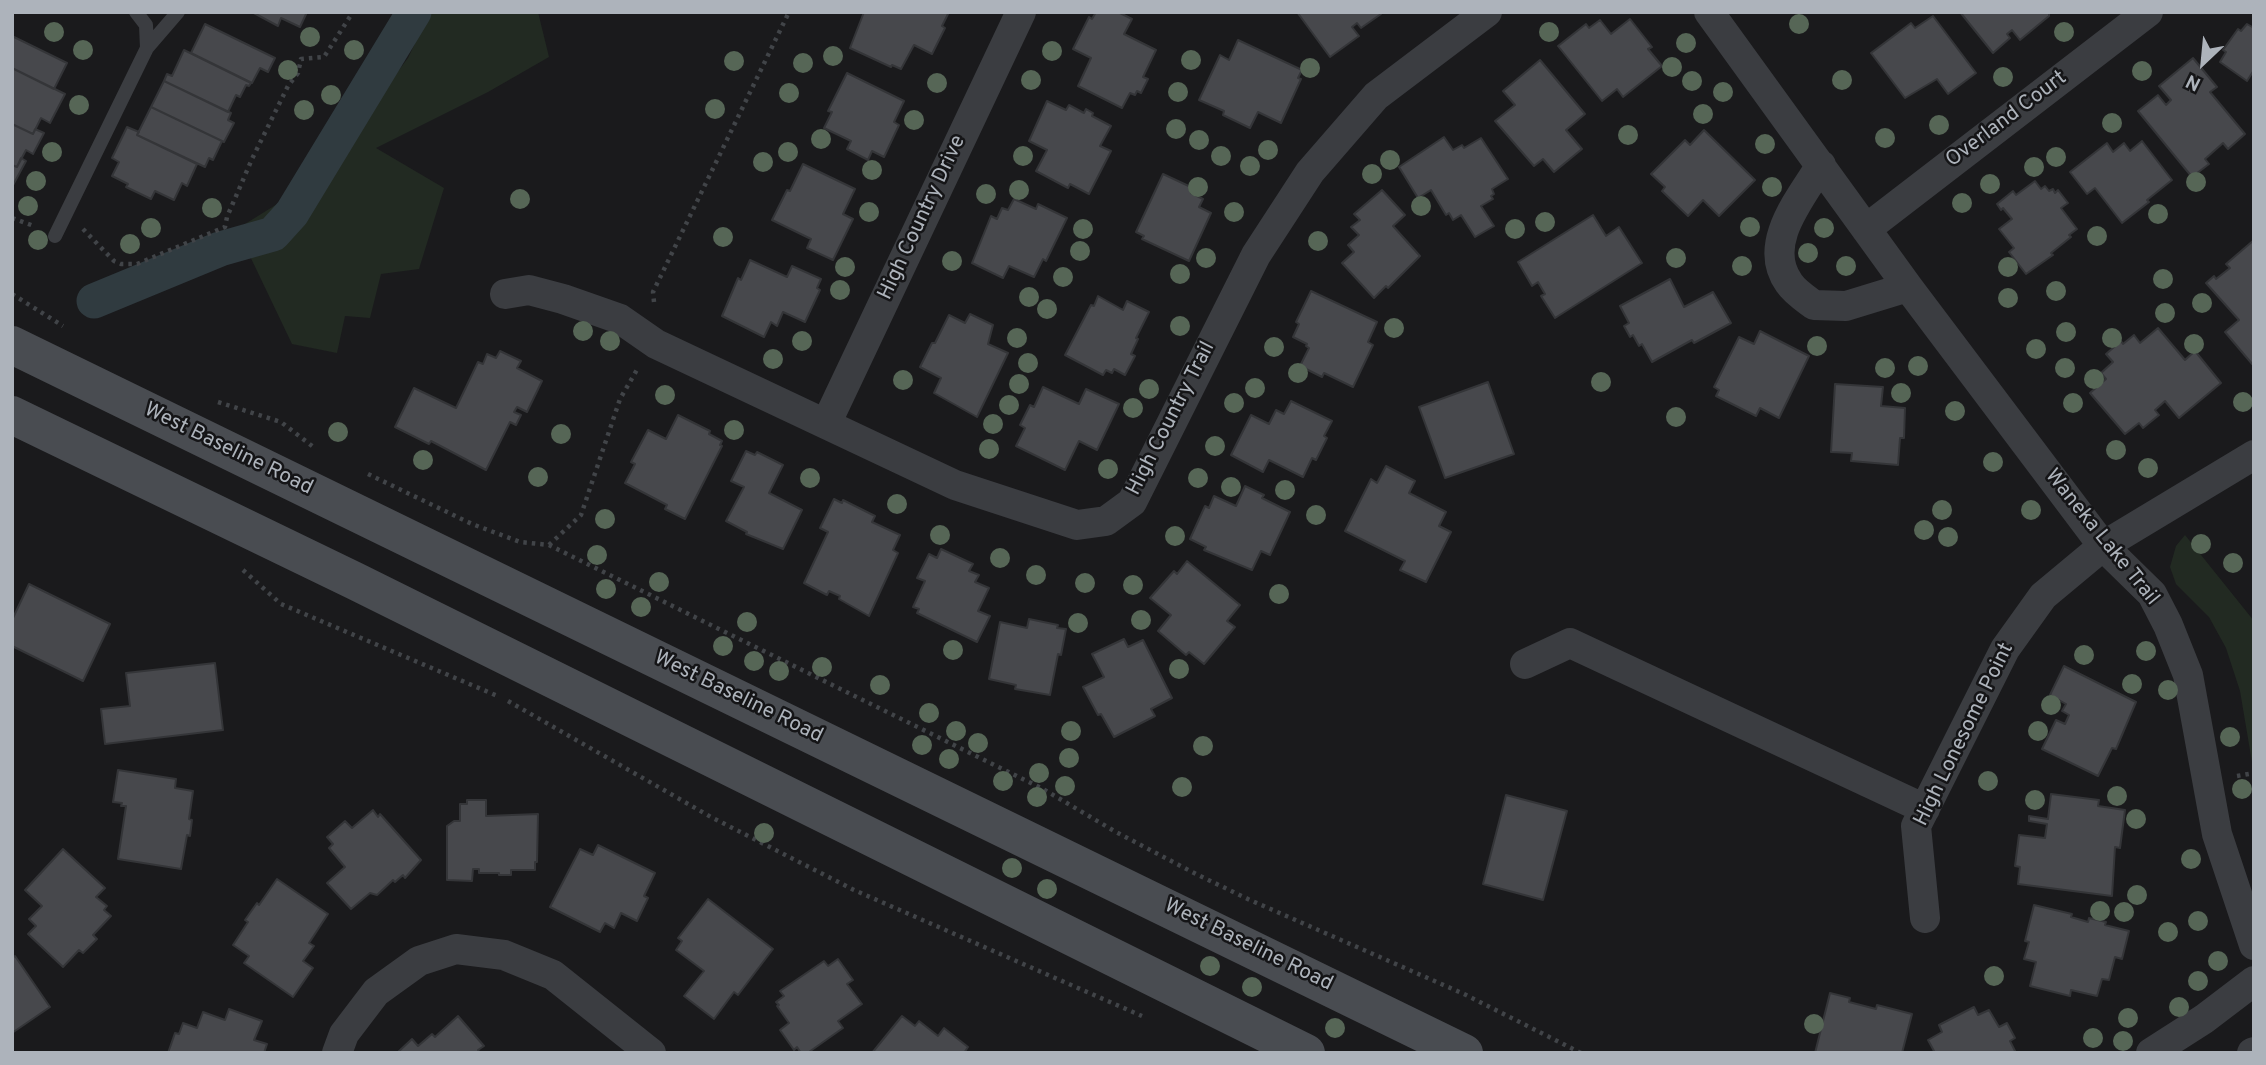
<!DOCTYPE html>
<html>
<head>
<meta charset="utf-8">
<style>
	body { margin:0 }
	#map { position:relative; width:2266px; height:1065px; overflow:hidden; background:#1a1a1c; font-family:Overpass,sans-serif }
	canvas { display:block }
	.frame { position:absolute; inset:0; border:14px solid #adb3bb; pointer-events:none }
	.north { position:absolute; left:2168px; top:28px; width:70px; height:70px; -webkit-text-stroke:5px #151517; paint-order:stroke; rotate:206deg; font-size:19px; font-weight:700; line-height:28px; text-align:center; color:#adb3bb }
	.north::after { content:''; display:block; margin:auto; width:24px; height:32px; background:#adb3bb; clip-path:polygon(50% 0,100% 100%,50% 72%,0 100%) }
</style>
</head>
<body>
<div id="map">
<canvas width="2266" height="1065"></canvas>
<div class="frame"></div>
<div class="north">N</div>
</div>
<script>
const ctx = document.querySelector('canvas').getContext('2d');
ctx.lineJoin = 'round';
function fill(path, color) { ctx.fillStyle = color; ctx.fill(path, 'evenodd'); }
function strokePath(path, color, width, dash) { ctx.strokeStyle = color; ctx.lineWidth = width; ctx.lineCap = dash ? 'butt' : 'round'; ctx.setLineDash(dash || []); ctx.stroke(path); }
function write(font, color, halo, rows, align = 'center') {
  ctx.font = font + ' Overpass,sans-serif'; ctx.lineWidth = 5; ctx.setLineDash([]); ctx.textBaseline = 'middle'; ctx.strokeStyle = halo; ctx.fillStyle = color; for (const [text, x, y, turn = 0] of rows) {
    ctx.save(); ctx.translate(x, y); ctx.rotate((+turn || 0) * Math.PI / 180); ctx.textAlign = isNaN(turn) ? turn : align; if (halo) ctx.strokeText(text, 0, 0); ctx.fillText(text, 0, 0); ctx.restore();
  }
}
const green = new Path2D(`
	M430,12h108l11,45 -61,35 -112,56 68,40 -25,81 -38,5 -11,44 -25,-2 -8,37 -45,-9 -55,-115 45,-28 52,-44 74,-99z
	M2185,535l69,86v153l-14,-83 -14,-43 -17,-31 -33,-33 -6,-17 6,-21z`);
const canal = new Path2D(`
	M94,301l126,-52 53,-15 19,-21 122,-201`);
const building = new Path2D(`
	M252,12h55l-7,15 -19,-9 -3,8z
	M864,12h85l-7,14 3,2 -13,26 -18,-9 -13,24 -9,-4 -1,2 -41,-19z
	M1096,12h22l14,7 -8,15 32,16 -13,27 5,2 -7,14 -4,-2 -2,4 -5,-2 -8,15 -44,-22 13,-28 -18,-9 16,-32 3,2z
	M1297,12h83l1,2 -20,14 -4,-5 -5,4 7,9 -29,21z
	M1960,12h89v4l-29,24 -8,-10 -5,4 3,4 -17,15z
	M1933,16l43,57 -28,21 -11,-15 -32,19 -34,-45 40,-30 4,5z
	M1630,19l22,28 -4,2 14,17 -39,31 -6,-8 -15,12 -44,-55 28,-22 3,4 11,-8 11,14z
	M205,24l70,34 -7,14 -8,-4 -8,15 -61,-30z
	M2247,24l7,4v42l-7,11 -27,-19 6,-10 -3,-2 15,-21 3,2z
	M12,36l55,27 -13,26 -42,-21z
	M1238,40l64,30 -4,8 3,1 -20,44 -23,-11 -8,16 -27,-13 1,-4 -25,-11 21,-45 9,5z
	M184,50l67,33 -2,3 -3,-1 -6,12 -4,-2 -8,17 -64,-31 3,-7 5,2z
	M2193,58l24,29 -7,5 35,42 -17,15 -5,-6 -18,16 4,5 -17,13 -54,-66 20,-16 8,10 5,-5 -12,-14z
	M1540,60l45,54 -19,16 16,19 -28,23 -11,-13 -9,7 -39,-45 20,-16 -12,-14z
	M12,68l53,26 -15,29 -9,-5 -8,16 -21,-10z
	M847,73l57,28 -10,21 5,3 -15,32 -12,-6 -4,9 -21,-11 4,-8 -27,-13 8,-16 -4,-1z
	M164,81l67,32 -3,7 6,3 -10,19 -73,-35z
	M1047,101l19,9 3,-5 15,8 2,-4 7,4 -1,3 19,10 -11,20 11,5 -22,43 -19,-10 -2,4 -32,-17 11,-21 -18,-9z
	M151,107l71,34 -9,19 -4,-2 -4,9 -68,-32z
	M12,124l21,10 2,-5 9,4 -11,21 -7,-4 -9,17 -5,-2z
	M127,127l12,5 -2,3 60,29 -10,22 -5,-3 -8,17 -19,-9 -4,8 -25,-12 2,-3 -16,-8 7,-14 -7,-4z
	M1704,130l51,50 -36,36 -16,-16 -15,16 -26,-25 3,-4 -14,-13 34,-34 5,5z
	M1444,137l9,13 9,-5 2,3 17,-10 27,41 -16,10 2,5 -3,2 2,3 -12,7 13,20 -19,11 -14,-22 -8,5 -4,-7 -3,2 -15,-25 -13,8 -19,-31z
	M2142,141l30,39 -25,20 2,2 -27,21 -27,-35 -8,6 -17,-22 37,-29 6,9 11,-9 6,8z
	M21,158l5,3 -14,26v-22l5,2z
	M803,164l52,25 -12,25 10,5 -20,41 -26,-12 4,-9 -39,-19 15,-30 3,1z
	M1163,174l30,14 -2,5 12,6 -4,8 12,6 -22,48 -47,-22 2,-3 -8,-4z
	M2035,181l6,8 4,-3 4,5 4,-2 2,4 3,-3 10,13 -7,5 16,21 -8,6 2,2 -20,16 2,2 -27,19 -17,-22 5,-4 -15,-19 13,-10 -9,-11 -2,2 -4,-6 16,-13 3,4z
	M1382,190l23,25 -12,11 27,30 -32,32 -2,-2 -12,12 -32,-35 12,-11 -6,-7 11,-10 -8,-8 9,-7 -6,-6z
	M1014,199l22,10 2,-5 29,14 -21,43 -3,-2 -9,18 -25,-11 -6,12 -31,-15 19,-47 6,3 5,-11 6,2z
	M1593,215l13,21 13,-9 23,36 -87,55 -14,-22 4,-2 -7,-12 -6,4 -14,-24z
	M2254,240v124l-1,1 -28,-33 14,-12 -33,-37 8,-7 2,3 14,-11 -4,-4z
	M750,260l37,17 5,-11 29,13 -4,9 3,2 -15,32 -22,-10 -6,14 -6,-4 -7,15 -42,-21 16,-38 3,2z
	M1670,279l14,28 29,-15 18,31 -37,20 -2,-3 -40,22 -10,-18 -3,2 -6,-11 -3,2 -6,-11 5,-3 -9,-17z
	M1311,291l66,31 -9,20 5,3 -20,42 -29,-14 -2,4 -22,-11 9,-18 -3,-2 1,-2 -14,-7 6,-13 -3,-2z
	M1098,296l25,14 4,-9 22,11 -13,26 2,1 -7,15 4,2 -10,19 -11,-6 -2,4 -6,-3 -3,5 -38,-20 26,-50 3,1z
	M970,314l23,11 -5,19 20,9 -31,64 -43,-24 7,-15 -21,-11 12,-24h3l14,-28 16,8z
	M2158,328l27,32 10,-9 26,32 -42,35 -14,-17 -10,9 4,5 -16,13 -4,-5 -14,11 -35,-41 16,-14 -5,-6 12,-11 -7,-8 15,-13 2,3 11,-9 6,8z
	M1760,331l49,25 -30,62 -19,-10 -4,8 -40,-20 3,-6 -5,-3 25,-50 15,7z
	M500,351l21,10 -4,7 25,13 -15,31 -10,-5 -3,5 7,3 -5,10 -6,-3 -24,48 -55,-29 -2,3 -34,-17 19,-39 42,20 22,-46 5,2 4,-10 9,4z
	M1488,382l26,72 -69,24 -26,-71z
	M1835,384l48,3 -2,19 24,2 -1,30h-4l-2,27 -47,-4 1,-8 -21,-1z
	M1043,387l36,17 7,-15 33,15 -22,46 -18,-9 -14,29 -49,-24 9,-18 -5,-3 10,-20 4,2z
	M1291,401l41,20 -8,15 3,2 -11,22 -4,-2 -9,19 -34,-17 -6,12 -32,-17 20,-40 18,9 7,-14 8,4z
	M678,415l32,16 -1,3 13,7 -2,4 2,1 -37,73 -20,-10 2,-4 -42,-22 10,-19 -4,-2 17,-32 18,9z
	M746,451l9,4 2,-3 26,13 -14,28 33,17 -19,39 -37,-15 1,-2 -21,-11 18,-34 -13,-6z
	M1386,466l29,15 -6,12 37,19 -7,14 12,6 -25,50 -26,-12 5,-9 -60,-30 26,-52 6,4z
	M1245,486l19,9 -2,3 28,14 -20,43 -9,-4 -9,19 -48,-20 2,-3 -16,-8 15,-33 4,2 5,-12 22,10z
	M834,499l8,4 1,-3 32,16 -3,6 28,13 -7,15 5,3 -29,63 -30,-17 1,-3 -11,-5 -2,4 -23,-12 24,-51 -8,-4z
	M941,549l32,15 -4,7 10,4 -4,7 14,6 -11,23 12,5 -13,26 -60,-29 2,-4 -6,-2 12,-26 -8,-3 12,-24 8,4z
	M1187,561l53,44 -13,16 8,6 -31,37 -15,-12 -3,3 -28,-24 13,-16 -21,-17 24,-27 3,3z
	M29,584l81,40 -27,57 -71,-35v-26z
	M1029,619l29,6 -1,3 9,1 -5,26 -3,-1 -8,41 -35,-6 1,-4 -27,-6 11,-57 27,6z
	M1124,639l4,8 15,-7 29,58 -21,11 4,7 -41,21 -13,-23 -3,1 -15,-28 21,-10 -12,-23z
	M215,663l8,67 -118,14 -4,-35 29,-3 -4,-33z
	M2064,666l72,36 -20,47 -4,-1 -14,28 -56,-27 14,-29 9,4 4,-9 -7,-4 4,-7 -16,-9z
	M118,770l58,9 -1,9 18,3 -4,28 3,1 -2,16 -3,-1 -6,34 -63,-10 8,-53h-5l1,-3 -9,-1z
	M2051,794l48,6 -1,6 27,4 -5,38 -5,-1 -3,49 -94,-12 2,-17 -5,-1 4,-31 26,3 2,-14 -18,-3v-5l19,3z
	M1506,795l61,16 -24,89 -60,-16z
	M467,800h19v16l52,-2 -1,48h-2v8h-24v5h-12v-2h-20v-4h-6l-1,12 -25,-1v-54l7,-5h6v-17h7z
	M373,810l5,7 2,-3 41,46 -16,18 -2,-3 -8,7 -2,-2 -16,15 -7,-2 -19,16 -24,-26 18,-16 -16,-19 4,-4 -6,-7 18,-16 7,7z
	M598,845l57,28 -11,23 4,2 -11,23 -16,-8 -7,15 -9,-5 -5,9 -50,-25 30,-58 13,6z
	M63,849l42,39 -9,9 11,9 -3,4 7,6 -18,19 4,4 -14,14 -4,-3 -16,17 -35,-33 8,-8 -7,-7 13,-13 -17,-16z
	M277,879l51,35 -19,29 5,3 -11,15 10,7 -20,29 -49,-34 5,-7 -16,-11 15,-23 -3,-2 12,-17 2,2z
	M708,899l65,50 -35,46 -4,-3 -20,27 -30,-23 20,-25 -28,-21 6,-9 -4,-3z
	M2034,905l38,9 -1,3 17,5 1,-4 17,4 -1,3 24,6 -7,28 -7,-2 -6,23 -7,-1 -5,17 -26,-6 -1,6 -40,-10 6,-24 -12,-3 5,-17 -4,-1z
	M15,956l35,51 -38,26v-75z
	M838,959l15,21 -6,4 15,20 -24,17 5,7 -34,24 -8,1 -4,-6 -3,3 -14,-20 9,-7 -12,-17 2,-1 -3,-3 8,-6 -4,-5 44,-30 4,5z
	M1830,993l20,5 -1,4 27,7 1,-4 35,9 -10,39h-87z
	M1974,1007l4,8 11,-5 10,17 8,-4 8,15 -5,3 6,12h-85l3,-2 -6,-11 14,-8 -3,-7z
	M229,1009l33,12 -8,19 13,4 -3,9h-96l7,-20 4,1 4,-11 14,5 6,-16 22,8z
	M458,1016l26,30 -6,4 2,3h-83l15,-14 6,7 14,-12 3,3z
	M902,1016l13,10 4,-5 19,15 6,-8 24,19 -4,6h-92z`);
const path = new Path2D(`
	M12,218l22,8
	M83,229l31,32 7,3h16l88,-37 2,-10 25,-58 36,-73 10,-13 3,-14 23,-2 29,-45
	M12,294l51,32
	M654,302l-1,-10 136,-280
	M218,402l63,20 35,27
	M368,474l104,50 48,18 29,3 494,244 73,43 80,42 54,26 214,94 117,59
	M549,545l32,-30 39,-116 18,-31
	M243,570l38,34 219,93
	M508,701l203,116 143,73 288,126
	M2237,776l17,-3`);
const service = new Path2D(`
	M147,48l31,-36
	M55,236l92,-188 -1,-23 -10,-13`);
const minor = new Path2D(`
	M1709,12l199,275 195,259 49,48 16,31 20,50 29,159 37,111
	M1821,165c-20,33 -60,79 -32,118 6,9 17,16 25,22l32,1 62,-19
	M1866,229l282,-217
	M505,294l24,-4 34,9 57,20 36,25 299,141 122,40 29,-4 26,-19 124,-247 54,-83 66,-76 111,-84
	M826,424l195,-412
	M1525,664l45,-21 355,166
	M1925,918l-9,-92 89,-177 38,-53 60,-50 151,-91
	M337,1053l7,-19 32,-42 43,-31 37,-12 48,6 49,20 98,78
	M2151,1053l53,-34 50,-38
	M2252,1053l2,-1`);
const secondary = new Path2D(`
	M12,345l1452,708
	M12,415l343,166 951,472`);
const trees = [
	[1799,24],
	[54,32],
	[1549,32],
	[2064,32],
	[310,37],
	[1686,43],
	[83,50],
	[354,50],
	[1052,51],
	[833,56],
	[1191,60],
	[734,61],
	[803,63],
	[1672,67],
	[1310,68],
	[288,70],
	[2142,71],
	[2003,77],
	[1031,80],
	[1842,80],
	[1692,81],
	[937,83],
	[1178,92],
	[1723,92],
	[789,93],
	[331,95],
	[79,105],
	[715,109],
	[304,110],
	[1703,114],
	[914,120],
	[2112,123],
	[1939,125],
	[1176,129],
	[1628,135],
	[1885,138],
	[821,139],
	[1199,140],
	[1765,144],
	[1268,150],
	[52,152],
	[788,152],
	[1023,156],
	[1221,156],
	[2056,157],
	[1390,160],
	[763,162],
	[1250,166],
	[2034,167],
	[872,170],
	[1372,174],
	[36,181],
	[2196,182],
	[1990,184],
	[1198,187],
	[1772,187],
	[1019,190],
	[986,194],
	[520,199],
	[1962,203],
	[28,206],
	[1421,206],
	[212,208],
	[869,212],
	[1234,212],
	[2158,214],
	[1545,222],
	[1750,227],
	[151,228],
	[1824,228],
	[1083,229],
	[1515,229],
	[2097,236],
	[723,237],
	[38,240],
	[1318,241],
	[130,244],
	[1080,251],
	[1808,253],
	[1206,258],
	[1676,258],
	[952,261],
	[1742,266],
	[1846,266],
	[845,267],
	[2008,267],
	[1180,274],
	[1063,277],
	[2163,279],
	[840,290],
	[2056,291],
	[1029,297],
	[2008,298],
	[2202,303],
	[1047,309],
	[2165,313],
	[1180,326],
	[1394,328],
	[583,331],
	[2066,332],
	[1017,338],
	[2112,338],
	[610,341],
	[802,341],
	[2194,344],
	[1817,346],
	[1274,347],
	[2036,349],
	[773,359],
	[1028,363],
	[1918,366],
	[1885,368],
	[2065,368],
	[1298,373],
	[2094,379],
	[903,380],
	[1601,382],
	[1019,384],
	[1255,388],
	[1149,389],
	[1901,393],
	[665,395],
	[2243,402],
	[1234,403],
	[2073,403],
	[1009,405],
	[1133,408],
	[1955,411],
	[1676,417],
	[993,424],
	[734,430],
	[338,432],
	[561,434],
	[1215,446],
	[989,449],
	[2116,450],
	[423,460],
	[1993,462],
	[2148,468],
	[1108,469],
	[538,477],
	[810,478],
	[1198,478],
	[1231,487],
	[1285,490],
	[897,504],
	[1942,510],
	[2031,510],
	[1316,515],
	[605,519],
	[1924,530],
	[940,535],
	[1175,536],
	[1948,537],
	[2201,544],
	[597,555],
	[1000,558],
	[2233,563],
	[1036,575],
	[659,582],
	[1085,583],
	[1133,585],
	[606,589],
	[1279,594],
	[641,607],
	[1141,620],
	[747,622],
	[1078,623],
	[723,646],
	[953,650],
	[2146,651],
	[2084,655],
	[754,661],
	[822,667],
	[1179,669],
	[779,671],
	[2132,684],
	[880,685],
	[2168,690],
	[2051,705],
	[929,713],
	[956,731],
	[1071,731],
	[2038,731],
	[2230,737],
	[978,743],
	[922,745],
	[1203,746],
	[1069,758],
	[949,759],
	[1039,773],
	[1003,781],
	[1988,781],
	[1065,786],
	[1182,787],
	[2242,789],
	[2117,796],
	[1037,797],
	[2035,800],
	[2136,819],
	[764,833],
	[2191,859],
	[1012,868],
	[1047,889],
	[2137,895],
	[2100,911],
	[2124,912],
	[2198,921],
	[2168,932],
	[2218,961],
	[1210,966],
	[1994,976],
	[2198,981],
	[1252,987],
	[2179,1007],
	[2128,1018],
	[1814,1024],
	[1335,1028],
	[2093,1038],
	[2123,1041]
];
const streetNames = [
	["Overland Court",2007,120,-37],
	["High Country Drive",923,218,-65],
	["High Country Trail",1172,419,-63],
	["West Baseline Road",228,450,26],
	["Waneka Lake Trail",2101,538,51],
	["West Baseline Road",738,698,26],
	["High Lonesome Point",1965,735,-64],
	["West Baseline Road",1248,946,26]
];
fill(green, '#222a22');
strokePath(canal, '#303b40', 35);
fill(building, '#47484c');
strokePath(building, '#343538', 2);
strokePath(path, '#414448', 4.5, [3.5, 5]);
strokePath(service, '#3b3d41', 14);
strokePath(minor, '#3b3d41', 30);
strokePath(secondary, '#494c51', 38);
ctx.fillStyle = '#566656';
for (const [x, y] of trees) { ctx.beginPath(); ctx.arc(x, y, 10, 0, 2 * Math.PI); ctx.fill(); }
write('21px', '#adb3bb', '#151517', streetNames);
</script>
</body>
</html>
